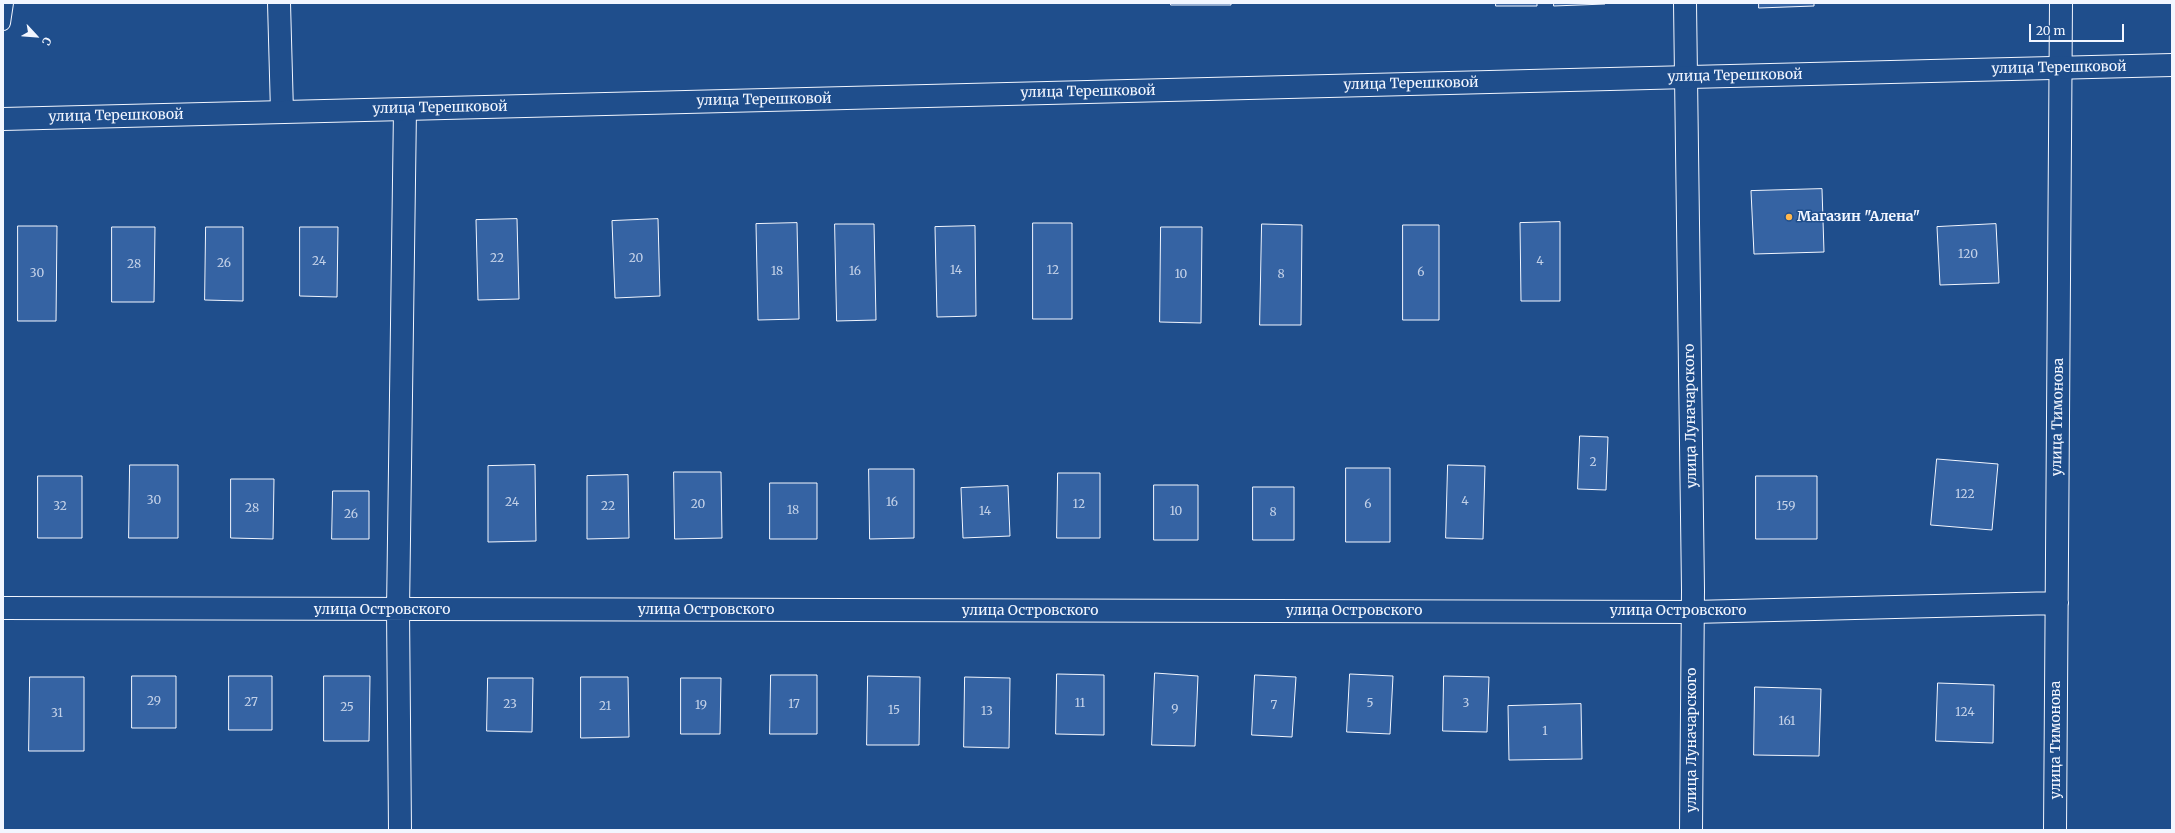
<!DOCTYPE html>
<html>
<head>
<meta charset="utf-8">
<style>
	body { margin:0 }
	#map { position:relative; width:2175px; height:833px; overflow:hidden; background:#1f4e8c; font-family:Merriweather,serif }
	canvas { display:block }
	.frame { position:absolute; inset:0; border:4px solid #f2f6ff; pointer-events:none }
	.north { position:absolute; left:16px; top:16px; width:40px; height:40px; -webkit-text-stroke:3px #1f4e8c; paint-order:stroke; rotate:116deg; font-size:11px; font-weight:700; line-height:16px; text-align:center; color:#f2f6ff }
	.north::after { content:''; display:block; margin:auto; width:14px; height:18px; background:#f2f6ff; clip-path:polygon(50% 0,100% 100%,50% 72%,0 100%) }
	.scale { position:absolute; left:2029px; top:24px; width:95px; height:18px; box-sizing:border-box; border:2px solid #f2f6ff; border-top:0; padding-left:5px; font-size:12px; line-height:14px; white-space:nowrap; color:#f2f6ff; -webkit-text-stroke:3px #1f4e8c; paint-order:stroke }
</style>
</head>
<body>
<div id="map">
<canvas width="2175" height="833"></canvas>
<div class="frame"></div>
<div class="north">С</div>
<div class="scale">20 m</div>
</div>
<script>
const ctx = document.querySelector('canvas').getContext('2d');
ctx.lineJoin = 'round';
function fill(path, color) { ctx.fillStyle = color; ctx.fill(path, 'evenodd'); }
function strokePath(path, color, width, dash) { ctx.strokeStyle = color; ctx.lineWidth = width; ctx.lineCap = dash ? 'butt' : 'round'; ctx.setLineDash(dash || []); ctx.stroke(path); }
function write(font, color, halo, rows, align = 'center') {
  ctx.font = font + ' Merriweather,serif'; ctx.lineWidth = 3; ctx.setLineDash([]); ctx.textBaseline = 'middle'; ctx.strokeStyle = halo; ctx.fillStyle = color; for (const [text, x, y, turn = 0] of rows) {
    ctx.save(); ctx.translate(x, y); ctx.rotate((+turn || 0) * Math.PI / 180); ctx.textAlign = isNaN(turn) ? turn : align; if (halo) ctx.strokeText(text, 0, 0); ctx.fillText(text, 0, 0); ctx.restore();
  }
}
const building = new Path2D(`
	M1171,3h60v2h-60z
	M1496,3h41v3h-41z
	M1554,3h51v1l-51,2z
	M1759,3h55v3l-55,2z
	M1822,189l2,63 -70,2 -3,-63z
	M517,219l2,80 -41,1 -2,-80z
	M658,219l2,77 -45,2 -3,-77z
	M1560,222v79h-39l-1,-78z
	M797,223l2,96 -41,1 -2,-96z
	M1033,223h39v96h-39z
	M835,224h39l2,96 -39,1z
	M1262,224l40,1 -1,100h-41z
	M1996,224l3,59 -59,2 -3,-58z
	M1403,225h36v95h-36z
	M18,226h39l-1,95h-38z
	M975,226l1,90 -39,1 -2,-90z
	M112,227h43l-1,75h-42z
	M206,227h37v74l-38,-1z
	M300,227h38l-1,70 -37,-1z
	M1161,227h41l-1,96 -41,-1z
	M1580,436l28,1 -2,53 -28,-1z
	M1937,459l61,5 -6,66 -61,-5z
	M130,465h48v73h-49z
	M535,465l1,76 -48,1v-76z
	M1448,465l37,1 -2,73 -37,-1z
	M1346,468h44v74h-44z
	M869,469h45v69l-44,1z
	M674,472h47l1,66 -47,1z
	M1058,473h42v65h-43z
	M628,475l1,63 -42,1v-63z
	M38,476h44v62h-44z
	M1756,476h61v63h-61z
	M231,479h43l-1,60 -42,-1z
	M770,483h47v56h-47z
	M1154,485h44v55h-44z
	M1008,486l2,50 -47,2 -2,-50z
	M1253,487h41v53h-41z
	M333,491h36v48h-37z
	M1155,673l43,3 -3,70 -43,-1z
	M1057,674l47,1v60l-48,-1z
	M1350,674l43,2 -3,58 -43,-2z
	M771,675h46v59h-47z
	M1255,675l41,2 -4,60 -40,-2z
	M132,676h44v52h-44z
	M229,676h43v54h-43z
	M324,676h46l-1,65h-45z
	M868,676l52,1 -1,68h-52z
	M1444,676l45,1 -2,55 -44,-1z
	M30,677h54v74h-55z
	M581,677h47l1,60 -48,1z
	M965,677l45,1 -1,70 -45,-1z
	M488,678h45l-1,54 -45,-1z
	M681,678h40l-1,56h-39z
	M1938,683l56,2 -1,58 -57,-2z
	M1755,687l66,2 -2,67 -65,-1z
	M1581,704l1,55 -73,1 -1,-54z`);
const lane = new Path2D(`
	M3,23l3,-20`);
const street = new Path2D(`
	M279,3l3,109
	M1685,3l8,587 -2,240
	M3,608l1690,4 364,-9
	M400,830l-2,-220 7,-501
	M2055,830l6,-827`);
const primary = new Path2D(`
	M3,119l2169,-54`);
const markers = [
	[1789,217,4,"#ffb74d"]
];
const numberNames = [
	["120",1968,255],
	["22",497,259],
	["20",636,259],
	["24",319,262],
	["4",1540,262],
	["26",224,264],
	["28",134,265],
	["14",956,271],
	["12",1053,271],
	["18",777,272],
	["16",855,272],
	["6",1421,273],
	["30",37,274],
	["10",1181,275],
	["8",1281,275],
	["2",1593,463],
	["122",1965,495],
	["30",154,501],
	["4",1465,502],
	["24",512,503],
	["16",892,503],
	["20",698,505],
	["12",1079,505],
	["6",1368,505],
	["32",60,507],
	["22",608,507],
	["159",1786,507],
	["28",252,509],
	["18",793,511],
	["14",985,512],
	["10",1176,512],
	["8",1273,513],
	["26",351,515],
	["29",154,702],
	["27",251,703],
	["11",1080,704],
	["5",1370,704],
	["3",1466,704],
	["23",510,705],
	["17",794,705],
	["19",701,706],
	["7",1274,706],
	["21",605,707],
	["25",347,708],
	["9",1175,710],
	["15",894,711],
	["13",987,712],
	["124",1965,713],
	["31",57,714],
	["161",1787,722],
	["1",1545,732]
];
const streetNames = [
	["улица Терешковой",2059,68,-1],
	["улица Терешковой",1735,76,-1],
	["улица Терешковой",1411,84,-1],
	["улица Терешковой",1088,92,-1],
	["улица Терешковой",764,100,-1],
	["улица Терешковой",440,108,-1],
	["улица Терешковой",116,116,-1],
	["улица Луначарского",1691,416,-91],
	["улица Тимонова",2058,417,-89],
	["улица Островского",382,610],
	["улица Островского",706,610],
	["улица Островского",1030,611],
	["улица Островского",1354,611],
	["улица Островского",1678,611],
	["улица Луначарского",1692,740,-90],
	["улица Тимонова",2056,740,-90]
];
const poiNames = [
	["Магазин \"Алена\"",1797,217]
];
fill(building, '#3563a3');
strokePath(building, '#f2f6ff', 1);
strokePath(lane, '#f2f6ff', 16);
strokePath(street, '#f2f6ff', 24);
strokePath(primary, '#f2f6ff', 24);
strokePath(lane, '#1f4e8c', 14);
strokePath(street, '#1f4e8c', 22);
strokePath(primary, '#1f4e8c', 22);
for (const [x, y, r, color] of markers) { const dot = new Path2D(); dot.arc(x, y, r, 0, 2 * Math.PI); ctx.fillStyle = color; ctx.fill(dot); strokePath(dot, '#1f4e8c', 1.5); }
write('12px', '#c3d1e8', null, numberNames);
write('14px', '#f2f6ff', '#1f4e8c', streetNames);
write('bold 14px', '#f2f6ff', '#1f4e8c', poiNames, 'left');
</script>
</body>
</html>
